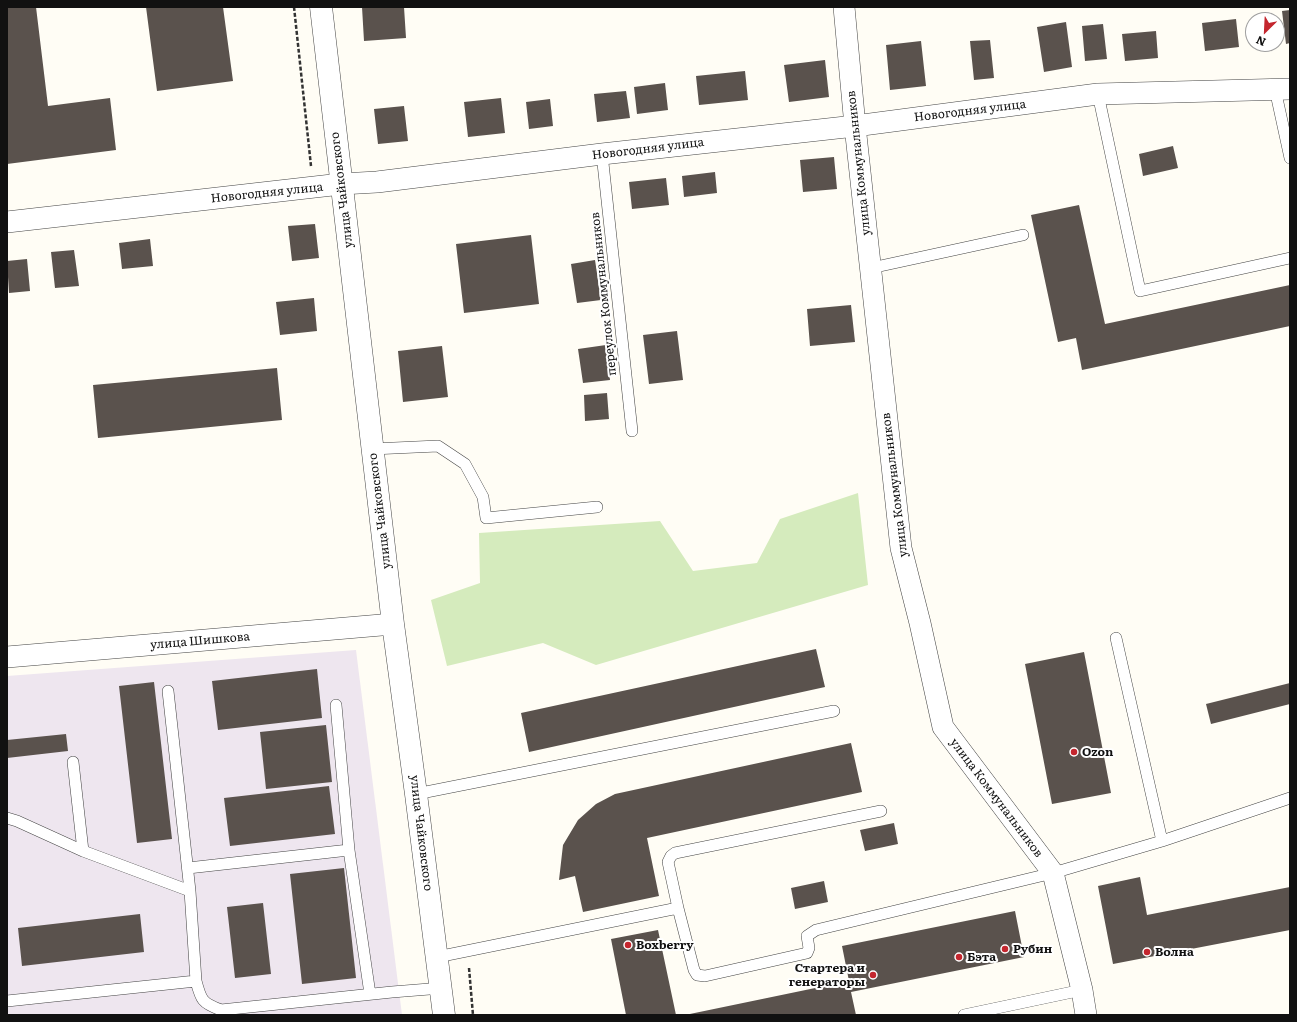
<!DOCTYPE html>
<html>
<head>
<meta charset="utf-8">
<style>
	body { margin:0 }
	#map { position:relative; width:1297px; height:1022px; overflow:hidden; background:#fffdf5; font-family:Literata,serif }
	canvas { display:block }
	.frame { position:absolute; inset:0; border:8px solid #111; pointer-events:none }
	.north { position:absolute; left:1245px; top:12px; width:40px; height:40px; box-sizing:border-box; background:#fff; border:1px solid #a0a0a0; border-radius:50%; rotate:204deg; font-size:11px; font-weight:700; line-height:16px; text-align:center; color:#111 }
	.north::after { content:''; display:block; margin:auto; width:14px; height:18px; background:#c4262e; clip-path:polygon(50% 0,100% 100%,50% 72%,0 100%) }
</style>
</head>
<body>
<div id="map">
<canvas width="1297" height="1022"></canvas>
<div class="frame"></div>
<div class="north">N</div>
</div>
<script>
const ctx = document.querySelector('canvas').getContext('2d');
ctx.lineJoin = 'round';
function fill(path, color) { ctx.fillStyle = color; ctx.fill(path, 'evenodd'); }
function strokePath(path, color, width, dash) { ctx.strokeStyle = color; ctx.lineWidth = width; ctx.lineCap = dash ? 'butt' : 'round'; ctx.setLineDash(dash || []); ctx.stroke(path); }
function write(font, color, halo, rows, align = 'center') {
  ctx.font = font + ' Literata,serif'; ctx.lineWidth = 4; ctx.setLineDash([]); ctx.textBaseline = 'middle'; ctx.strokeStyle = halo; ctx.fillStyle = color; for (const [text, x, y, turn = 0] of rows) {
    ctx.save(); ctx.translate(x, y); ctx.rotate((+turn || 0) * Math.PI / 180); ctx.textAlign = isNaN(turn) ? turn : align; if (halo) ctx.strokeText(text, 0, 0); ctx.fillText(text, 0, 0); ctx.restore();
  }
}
const industrial = new Path2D(`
	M356,650l46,365h-395v-339z`);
const green = new Path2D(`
	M858,493l10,92 -272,80 -53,-22 -96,23 -16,-66 49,-17 -1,-50 181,-12 33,50 64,-8 23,-44z`);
const building = new Path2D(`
	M7,7h29l12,99 62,-8 6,52 -109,14z
	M146,7h77l10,74 -76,10z
	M362,7h42l2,31 -42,3z
	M1290,10v33l-4,1 -4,-33z
	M1236,19l3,28 -34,4 -3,-28z
	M1066,22l6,45 -28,5 -7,-45z
	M1103,24l4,35 -22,2 -3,-35z
	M1156,31l2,27 -33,3 -3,-27z
	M990,40l4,38 -20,2 -4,-39z
	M921,41l5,45 -36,4 -4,-45z
	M825,60l4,37 -40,5 -5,-37z
	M745,71l3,29 -49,5 -3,-29z
	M665,83l3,27 -31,4 -3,-27z
	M626,91l4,27 -33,4 -3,-28z
	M501,98l4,35 -37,4 -4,-35z
	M550,99l3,27 -24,3 -3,-27z
	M404,106l4,35 -30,3 -4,-35z
	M1173,146l5,22 -35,8 -4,-22z
	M834,157l3,32 -34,3 -3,-32z
	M715,172l2,21 -33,4 -2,-21z
	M666,178l3,27 -37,4 -3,-27z
	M1079,205l26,119 185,-39v41l-208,44 -6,-32 -18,4 -27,-127z
	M315,224l4,34 -27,3 -4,-35z
	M531,235l8,69 -75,9 -8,-69z
	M150,239l3,27 -31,3 -3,-26z
	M74,250l5,36 -24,2 -4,-36z
	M27,259l3,32 -21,2 -2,-32z
	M595,260l6,40 -24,3 -6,-39z
	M314,298l3,33 -37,4 -4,-33z
	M851,305l4,37 -45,4 -3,-37z
	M677,331l6,49 -34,4 -6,-49z
	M606,345l4,35 -27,3 -5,-34z
	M442,346l6,51 -45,5 -5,-51z
	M277,368l5,52 -184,18 -5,-53z
	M607,393l2,26 -24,2 -1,-26z
	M816,649l9,38 -296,65 -8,-39z
	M1084,652l27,141 -59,11 -27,-140z
	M317,669l5,49 -104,12 -6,-49z
	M154,682l18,157 -35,4 -18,-157z
	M1290,683v21l-79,20 -5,-20z
	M326,725l6,57 -66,7 -6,-57z
	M66,734l2,17 -61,7v-18z
	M851,743l11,49 -215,46 12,58 -76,16 -8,-36 -16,4 4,-35 15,-25 18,-16 19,-10z
	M329,786l6,48 -105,12 -6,-48z
	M894,823l4,21 -33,7 -5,-21z
	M344,868l12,110 -54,6 -12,-110z
	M1140,877l7,38 143,-28v43l-177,34 -15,-78z
	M824,881l4,21 -33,7 -4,-21z
	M263,903l8,71 -36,4 -8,-71z
	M1015,911l9,46 -173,35 5,23h-171l164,-34 -7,-35z
	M140,914l4,38 -122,14 -4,-38z
	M658,930l18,85h-50l-15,-76z`);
const path = new Path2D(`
	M294,7l17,159
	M469,968l4,47`);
const service = new Path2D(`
	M1275,89l15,69
	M1098,94l42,197 150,-33
	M602,154l30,277
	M871,268l152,-33
	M372,449l66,-3 27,18 18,33 3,21 111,-11
	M1116,638l46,203
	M168,691l22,200
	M73,762l10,89
	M416,794l418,-83
	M7,818l10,3 66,30 107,40 6,90
	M349,850l21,144
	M188,868l161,-18 -13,-145
	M678,908l-10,-46 3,-6 4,-3 206,-42
	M437,957l241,-49 16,62 3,5 8,1 102,-23 2,-5 -2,-12 9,-6 237,-57 109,-32 128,-43
	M7,1001l189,-20c5,19 6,22 25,29l171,-18 50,-4
	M964,1015l118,-25`);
const minor = new Path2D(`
	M844,7l11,119 46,422 19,75 23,104 110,146 29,117 4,25
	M7,222l334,-38 36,-2 225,-28 253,-28 243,-32 192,-5
	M7,657l386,-33`);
const tertiary = new Path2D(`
	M321,7l72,617 23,170 28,221`);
const markers = [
	[1074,752,4,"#c4262e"],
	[628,945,4,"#c4262e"],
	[1005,949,4,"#c4262e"],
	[1147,952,4,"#c4262e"],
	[959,957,4,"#c4262e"],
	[873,975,4,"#c4262e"]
];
const streetNames = [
	["Новогодняя улица",970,111,-7],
	["Новогодняя улица",648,149,-7],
	["улица Коммунальников",859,163,-96],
	["улица Чайковского",342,190,-97],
	["Новогодняя улица",267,193,-6],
	["переулок Коммунальников",604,294,-96],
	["улица Коммунальников",895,485,-97],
	["улица Чайковского",380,511,-97],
	["улица Шишкова",200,641,-5],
	["улица Коммунальников",996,798,53],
	["улица Чайковского",421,833,83]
];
const poiNames = [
	["Ozon",1082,752],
	["Boxberry",636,945],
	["Рубин",1013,949],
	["Волна",1155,952],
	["Бэта",967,957],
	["Стартера и",865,968,"right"],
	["генераторы",865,982,"right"]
];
fill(industrial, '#eee6ef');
fill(green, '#d5ebbd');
fill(building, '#5a524d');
strokePath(service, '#444', 12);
strokePath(minor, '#444', 22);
strokePath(tertiary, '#444', 23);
strokePath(path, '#333', 2.5, [4, 2]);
strokePath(service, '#fff', 11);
strokePath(minor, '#fff', 21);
strokePath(tertiary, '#fff', 22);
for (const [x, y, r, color] of markers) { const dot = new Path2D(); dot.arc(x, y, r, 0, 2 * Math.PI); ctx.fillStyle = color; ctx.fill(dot); strokePath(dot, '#fff', 1.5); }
write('12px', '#111', '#fff', streetNames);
write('bold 12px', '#111', '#fff', poiNames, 'left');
</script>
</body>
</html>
